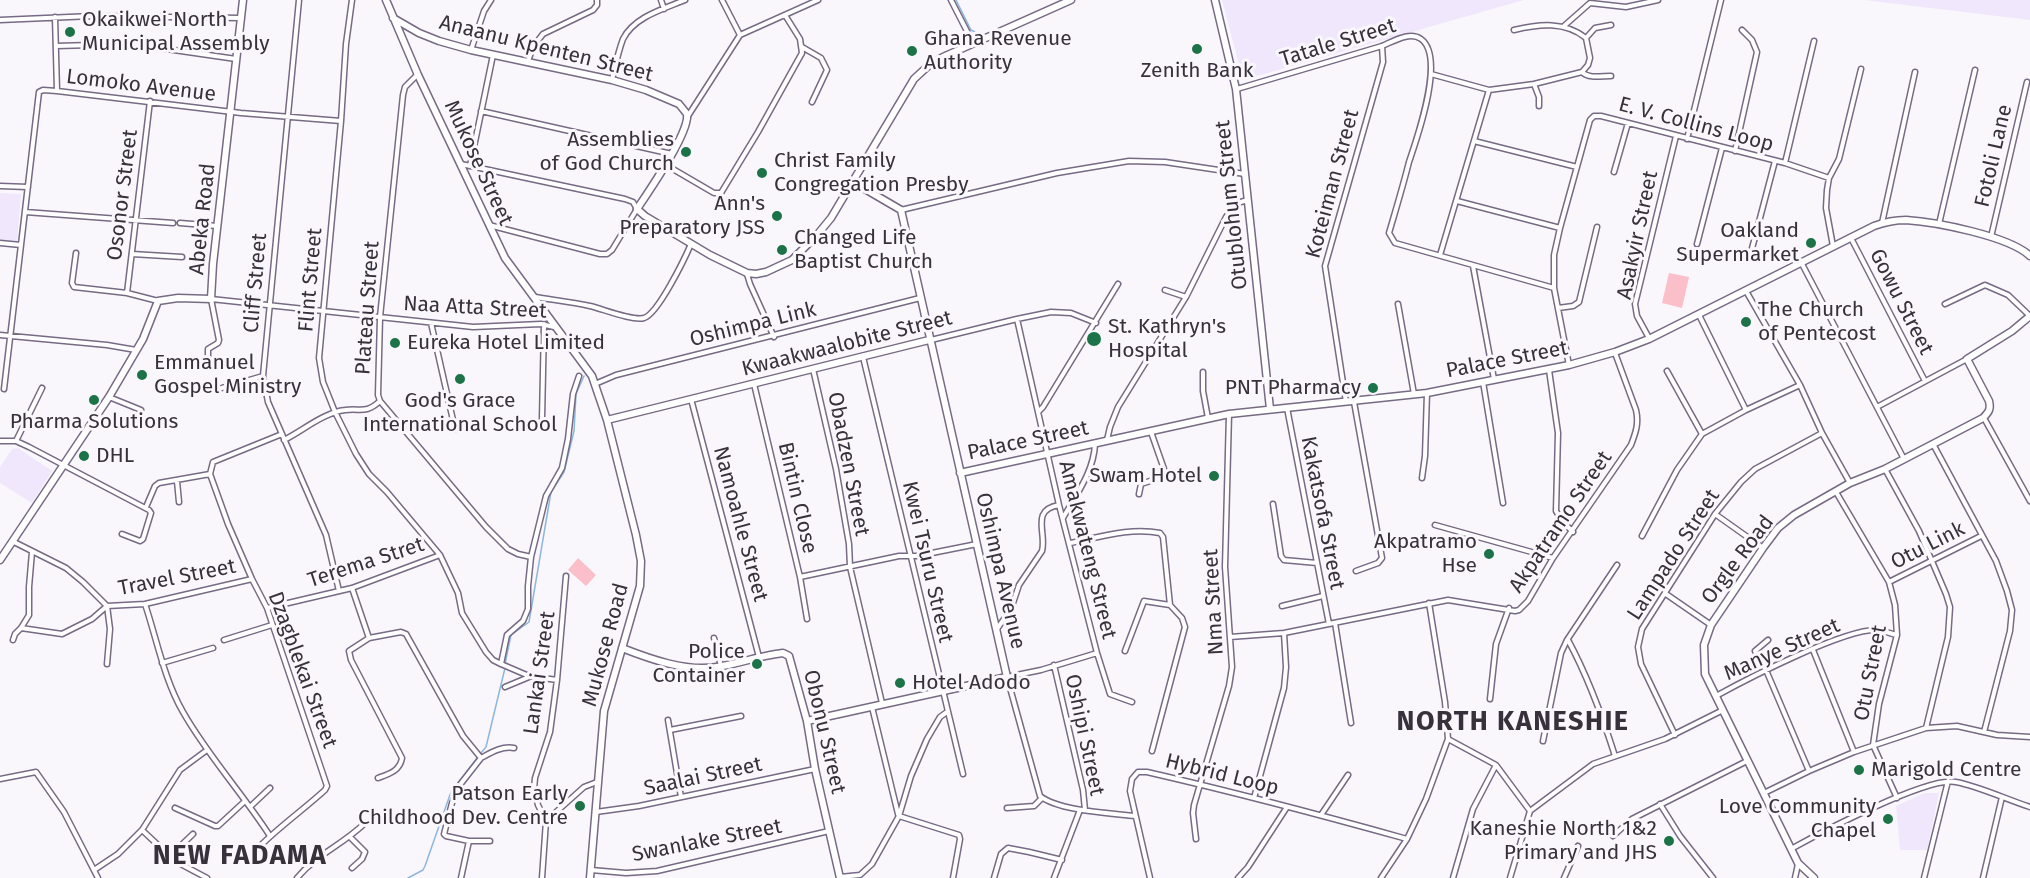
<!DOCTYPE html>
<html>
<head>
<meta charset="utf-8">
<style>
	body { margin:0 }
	canvas { display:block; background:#f9f6fc }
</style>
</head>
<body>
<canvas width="2030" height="878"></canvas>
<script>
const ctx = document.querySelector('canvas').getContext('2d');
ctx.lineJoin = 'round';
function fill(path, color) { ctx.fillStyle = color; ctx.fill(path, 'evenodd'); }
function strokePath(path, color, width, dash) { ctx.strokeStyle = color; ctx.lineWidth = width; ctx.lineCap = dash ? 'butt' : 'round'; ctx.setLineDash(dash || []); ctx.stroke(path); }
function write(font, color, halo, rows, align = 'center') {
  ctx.font = font + ' "Fira Sans",sans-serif'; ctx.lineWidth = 6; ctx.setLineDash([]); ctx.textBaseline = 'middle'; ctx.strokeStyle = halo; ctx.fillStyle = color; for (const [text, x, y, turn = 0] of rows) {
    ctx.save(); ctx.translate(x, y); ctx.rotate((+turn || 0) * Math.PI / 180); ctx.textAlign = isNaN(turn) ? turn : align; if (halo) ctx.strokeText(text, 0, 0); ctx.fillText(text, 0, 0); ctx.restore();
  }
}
const built = new Path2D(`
	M1222,0h302l-281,80z
	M1864,0h166v20z
	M0,193l21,1 -4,48 -17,-1z
	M18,448l34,23 -20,32 -32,-20v-16l12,-18z
	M1925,793h14l-12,57h-27l-4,-44z`);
const green = new Path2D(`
	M1669,273l20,4 -7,31 -20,-5z
	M578,558l18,17 -10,11 -18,-16z`);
const stream = new Path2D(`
	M956,0l15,30 4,2
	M505,664l6,-29 18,-13 22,-130 13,-20 2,-8 8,-33 2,-37 8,-18
	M480,754l6,-7 19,-79
	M408,878l15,-8 2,-4 26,-74 26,-34`);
const street = new Path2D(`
	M299,0l-36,376 5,26 58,133 13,56
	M352,0l-6,44 -5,77 -22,237 4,24 12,30 21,42 13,20 18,18 53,63 18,38 4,20 24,39 7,8 8,4 28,12 28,4
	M661,0l3,9
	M722,0l18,35
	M951,0l22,43
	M55,17l2,74
	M0,20l92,-4 149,2
	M1564,26l26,-23 36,4 32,-7
	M1586,38l9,-10 16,-3
	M56,46l36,-1
	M802,47l19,11 6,12 -15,32
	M160,48l76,11
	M471,50l13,-39 7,-11
	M528,61l5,-14 10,-13 50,-24 4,-5v-5
	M1582,72c7,7 19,4 29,4
	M1431,74l58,16 45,-6 48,-12 6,-7 2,-7 -4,-20c-21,-17 -47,-14 -72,-8
	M417,75l-12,12 -2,8 -23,222 -2,78 2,6 106,126 22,22 10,5 13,3
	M612,80c3,-13 6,-28 11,-41 11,-22 40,-30 62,-39
	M1534,84l5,13v9
	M1237,89l145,-43c12,-5 28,-15 39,-7 25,18 -4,99 -12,123 -6,24 -13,47 -20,71l6,10 159,45
	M481,111l191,43
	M688,116l52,-81 78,-35
	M1687,139l34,-139
	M1474,141l103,26
	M1735,151l22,-99 -5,-12 -10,-10
	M1785,163l29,-122
	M461,164l164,35 8,3 4,7 -25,41 -5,4h-7l-111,-29
	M666,165l48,28h7l37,-61 44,-79 -2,-14 -15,-24
	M470,166l23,-111
	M1614,172l14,-49
	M0,186l28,1
	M1457,201l103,27
	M901,210l156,-37 72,-12 36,1 80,12
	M25,212l148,11
	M180,223l37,3
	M1882,223l33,-151
	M1939,224l36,-154
	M1991,237l36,-155
	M1851,238l74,143
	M0,243l21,2
	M1697,244l25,-96
	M1833,246l-7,-38 1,-18 2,-12 10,-19 22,-90
	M76,253l-4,30 2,4 53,6 31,8
	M132,254l50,3
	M1440,255l49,-165
	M1750,256l25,-95
	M1801,262l103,197
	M1473,266l21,113
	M747,274l3,10 24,53
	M1165,290l21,7
	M1746,291l54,94 22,48 28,50
	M127,293l23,-192
	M535,297c18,3 37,5 55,9 13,3 42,15 54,12 14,-4 41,-60 47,-74
	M1398,304l16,90
	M1945,304l40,-19 23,10 22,21
	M1558,308l15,-2 6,-4 18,-75
	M1699,315l47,95
	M1017,319l42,186 38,148 13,41 22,8
	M431,323l24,106
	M0,335l107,10 29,5
	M1649,338l-12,-22 -2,-12 41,-168
	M931,340l86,-21 34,-7 20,1 25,10
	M863,357l100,417
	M208,360v-11l10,-6 1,-3 -8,-41 262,28 68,-3 13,3
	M1569,365l-15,-77v-33l6,-27 30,-108 4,-4h7l184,47 44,15
	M813,369l23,100 13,75 1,23 32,136
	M1549,370l9,63 -2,78 7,11 10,10
	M1667,371l35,63
	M1203,372v19l5,27
	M1483,382l20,121
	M595,384l21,-9 304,-77
	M754,384l46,193 7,42
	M4,389l35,-297 4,-2 14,1 184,22 100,8
	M215,390l48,-14
	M109,397l32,13
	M691,399l68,258
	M1346,402l-21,-136 58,-204 -1,-16
	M1354,402l28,156 -4,5 -22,8
	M1877,407l90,-48
	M1287,408l42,216
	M1039,411l4,-4 75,-123
	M1984,418l46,83
	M542,419l2,-95
	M284,440c18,-9 41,-28 61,-30 16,-2 21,4 35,-9
	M1107,440l3,-13 8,-20 68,-110 40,-80 11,-14 11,-3
	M0,441h16l13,6 120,63 2,3 -8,26 -3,2 -18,-7
	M16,441l26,-53
	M1933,444l63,117 11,30 5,19 -2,21 -26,101
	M1885,469l34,62 27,63 4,13 -2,30 -22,91
	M210,474l18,50 24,55 15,29 60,178 -2,4c-23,21 -49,39 -70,61
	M210,474l3,-12 69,-28
	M1422,478l3,-22 2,-63
	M177,481l2,21
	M1836,492l53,90 6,23 2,30 -18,69 -6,41 24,53
	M1139,494l2,-10 18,-6 5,-3v-6l-13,-37
	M1273,504l8,52 3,4 33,3
	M146,507l9,-21 4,-3 51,-9
	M1715,514l48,34
	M1063,518c13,-23 31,-47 32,-74
	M1435,525l118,33
	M1642,536l35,-66 25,-36 44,-24 54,-25
	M14,542l52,26 17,14 24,24 3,23 -3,35
	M1070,543c30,-6 61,-16 90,-10l3,4 7,68 12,13 3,9 -33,124
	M800,577l99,-21h18l60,-12
	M1889,582l92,-46
	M352,588l17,50
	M1666,594l45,31
	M145,604c12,36 19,75 38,108 25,44 60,82 87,124
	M1282,606l41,-10
	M267,608l85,-20 88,-33
	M1335,623l16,100
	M21,628l41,6 30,-15 15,-13 38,-2 107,-25
	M997,629l14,-20 8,-24 23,-34c5,-18 -12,-41 17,-46
	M1230,637l54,-4 164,-33 67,11 4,-1 9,-9 25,-43 78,-113c5,-13 8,-22 5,-35l-21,-57
	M714,638l7,28
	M13,640l2,-6 6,-6 8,-13v-28l3,-35
	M224,640l48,-15
	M1568,640c20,37 34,75 47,116
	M1768,640l-13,11 11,19 43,101
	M1813,650l41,102
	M1125,651l19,-50 26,4
	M1097,653l-56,17 -34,7 33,119c19,15 70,17 95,20
	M162,663l51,-15
	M501,664l6,-29 16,-14 5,-12v-23l3,-29 15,-61 16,-28 6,-29 5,-45 6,-18
	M1054,665l29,125 2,20
	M505,687l24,-10
	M1716,696c31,-17 131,-69 163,-66 6,1 12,4 18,5
	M1490,699l6,-55 13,-36
	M872,707l26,107 1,2 60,19 1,4 -7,39
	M668,720l13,77
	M670,730l71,-14
	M1675,735l-34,-71 -3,-17 4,-18 73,-115 26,-32 14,-13 67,-36
	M1448,739l48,26 34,46
	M1543,741l18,-88 6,-13 50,-75
	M481,758c11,-6 21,-12 33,-10
	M378,778c11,-4 22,-7 24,-20l-51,-98 -2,-9 20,-13 32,-6 5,2 57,102 18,22 -22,28 -7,17 -8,31 2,2 23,5h21
	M0,779l36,-7 28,40 34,66
	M1764,793l45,-22 45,-19 72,-24 31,-2 40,9 33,2
	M1254,798l30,-110 2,-21 -2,-34
	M1660,804l20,32 33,42
	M251,806l19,-18
	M175,808l40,18h3l27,-25
	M1007,808l27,-2 8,-8
	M596,812l43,-6 176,-37
	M1321,815l27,-40
	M546,821l38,-34 13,-5
	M142,830l33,31 32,17
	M1613,836l19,-17 115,-58
	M350,837l15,15 -3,7 -10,9
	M1196,839l-3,-26 1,-8 35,-119 3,-19 -7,-100 4,-153
	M1791,849c29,-16 137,-73 165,-67 22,4 52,18 74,25
	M170,856l23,-22
	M94,870l24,-16 24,-24 38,-60 27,-20
	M591,870l35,3 31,-2 172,-40
	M840,877l20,-2 12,-11 27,-48 12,-40 16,-37 13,-22 7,-5
	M297,878c19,-23 45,-33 67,-54
	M461,878l8,-37
	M542,878l4,-57 -8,-16 -4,-16 1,-11 15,-46 7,-52 9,-104
	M994,878l7,-24 7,-6 21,4 33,8
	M1054,878l26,-68
	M1150,878l-20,-87 2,-12 6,-7h9c87,20 174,43 260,67
	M1238,878l10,-11 39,-60
	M1381,878l26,-39 19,-40 22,-60 -3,-37 -16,-99
	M1453,878l20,-69 23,-44
	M1510,878l20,-67 63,-47 72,-25 58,-29
	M1564,878l14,-32
	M1795,878l3,-14
	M1924,878l24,-97
	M1983,878l19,-81`);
const secondary = new Path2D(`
	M386,0l32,75 87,183 87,118 15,44 29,115 5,26 -1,25 -36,125 -14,167
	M1215,0l21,89 34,320
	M393,18l26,15 20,8 32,9 141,30 34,10 33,14 8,10c3,18 -38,77 -50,95l8,7 65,39 37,18 9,1 10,-2 26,-12 25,-25 14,-17 83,-139 13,-12 16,-10 128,-57
	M607,420l322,-80
	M960,473l269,-59 198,-21 142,-28 46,-13 34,-13 225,-113c11,-4 21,-6 32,-6 30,2 103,16 124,36
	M0,560l109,-163 34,-58 15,-38 20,-3 33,1 2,-35 30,-264
	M622,648c28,11 64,24 95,19 20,-3 39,-10 59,-13l7,-1 6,3 18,65 8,48 25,109
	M807,721l200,-44 -106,-467 -48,-28
	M1814,878l-16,-15 -93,-189 -1,-29 7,-20 52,-77 15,-20 16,-13 56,-32 35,-14 98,-51c6,-6 8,-9 6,-17l-22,-42 45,-28 18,-15`);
const markers = [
	[70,32,6,"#1b7347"],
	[1197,49,6,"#1b7347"],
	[912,51,6,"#1b7347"],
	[686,152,6,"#1b7347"],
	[762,173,6,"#1b7347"],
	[777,216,6,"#1b7347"],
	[1811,243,6,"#1b7347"],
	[782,250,6,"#1b7347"],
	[1746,322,6,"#1b7347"],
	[1094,339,8,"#1b7347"],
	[395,343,6,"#1b7347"],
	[142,375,6,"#1b7347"],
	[460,379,6,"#1b7347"],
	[1373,388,6,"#1b7347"],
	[94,400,6,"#1b7347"],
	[84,456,6,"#1b7347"],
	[1214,476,6,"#1b7347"],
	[1489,554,6,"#1b7347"],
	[757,664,6,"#1b7347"],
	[900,683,6,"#1b7347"],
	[1859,770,6,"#1b7347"],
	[580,806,6,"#1b7347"],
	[1888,819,6,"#1b7347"],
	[1669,841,6,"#1b7347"]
];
const poiNames = [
	["Okaikwei North",82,20],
	["Municipal Assembly",82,44],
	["Ghana Revenue",924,39],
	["Authority",924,63],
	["Zenith Bank",1197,71,"center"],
	["Assemblies",674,140,"right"],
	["of God Church",674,164,"right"],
	["Christ Family",774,161],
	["Congregation Presby",774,185],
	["Ann's",765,204,"right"],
	["Preparatory JSS",765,228,"right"],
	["Oakland",1799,231,"right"],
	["Supermarket",1799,255,"right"],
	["Changed Life",794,238],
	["Baptist Church",794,262],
	["The Church",1758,310],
	["of Pentecost",1758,334],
	["St. Kathryn's",1108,327],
	["Hospital",1108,351],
	["Eureka Hotel Limited",407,343],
	["Emmanuel",154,363],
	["Gospel Ministry",154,387],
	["PNT Pharmacy",1361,388,"right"],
	["God's Grace",460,401,"center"],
	["International School",460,425,"center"],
	["Pharma Solutions",94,422,"center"],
	["DHL",96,456],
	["Swam Hotel",1202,476,"right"],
	["Akpatramo",1477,542,"right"],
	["Hse",1477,566,"right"],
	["Police",745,652,"right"],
	["Container",745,676,"right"],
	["Hotel Adodo",912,683],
	["Marigold Centre",1871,770],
	["Patson Early",568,794,"right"],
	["Childhood Dev. Centre",568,818,"right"],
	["Love Community",1876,807,"right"],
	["Chapel",1876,831,"right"],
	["Kaneshie North 1&2",1657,829,"right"],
	["Primary and JHS",1657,853,"right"]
];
const streetNames = [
	["Tatale Street",1338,43,-17],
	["Anaanu Kpenten Street",546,49,14],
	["Lomoko Avenue",141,86,7],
	["E. V. Collins Loop",1696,125,15],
	["Fotoli Lane",1994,156,-77],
	["Mukose Street",478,163,65],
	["Koteiman Street",1333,184,-75],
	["Osonor Street",123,195,-83],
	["Otublohum Street",1232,205,-96],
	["Abeka Road",203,219,-84],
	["Asakyir Street",1638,235,-78],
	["Flint Street",311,280,-85],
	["Cliff Street",256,283,-85],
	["Gowu Street",1901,302,63],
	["Plateau Street",368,308,-86],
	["Naa Atta Street",475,308,3],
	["Oshimpa Link",753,325,-14],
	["Kwaakwaalobite Street",847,344,-14],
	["Palace Street",1507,360,-11],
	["Palace Street",1028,441,-12],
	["Obadzen Street",848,464,79],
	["Bintin Close",797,498,77],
	["Kakatsofa Street",1322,513,79],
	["Akpatramo Street",1561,522,-56],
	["Namoahle Street",740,524,75],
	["Otu Link",1928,546,-27],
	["Amakwateng Street",1087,550,76],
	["Lampado Street",1674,555,-57],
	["Orgle Road",1738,560,-53],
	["Kwei Tsuru Street",927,562,77],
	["Terema Stret",366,563,-18],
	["Oshimpa Avenue",1000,571,77],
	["Travel Street",177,578,-11],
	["Nma Street",1214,602,-93],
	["Mukose Road",606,645,-75],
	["Manye Street",1782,650,-24],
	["Dzagblekai Street",302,670,70],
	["Lankai Street",540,673,-82],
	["Otu Street",1871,673,-79],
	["Obonu Street",824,732,77],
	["Oshipi Street",1084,735,78],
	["Hybrid Loop",1222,775,14],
	["Saalai Street",703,777,-12],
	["Swanlake Street",707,841,-11]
];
const districtNames = [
	["NORTH KANESHIE",1513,722],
	["NEW FADAMA",240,856]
];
fill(built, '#f1e7fd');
fill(green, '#fabfc8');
strokePath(stream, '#8cb7df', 1.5);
strokePath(street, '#776a84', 7);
strokePath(secondary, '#776a84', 9);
strokePath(street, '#fff', 4);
strokePath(secondary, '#fff', 6);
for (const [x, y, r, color] of markers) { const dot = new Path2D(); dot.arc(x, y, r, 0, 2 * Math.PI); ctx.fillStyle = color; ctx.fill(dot); strokePath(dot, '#f9f6fc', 2); }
write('21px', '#37313c', '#f9f6fc', poiNames, 'left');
write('21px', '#37313c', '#f9f6fc', streetNames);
ctx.letterSpacing = '1.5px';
write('bold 27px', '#37313c', '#f9f6fc', districtNames);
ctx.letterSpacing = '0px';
</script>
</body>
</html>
